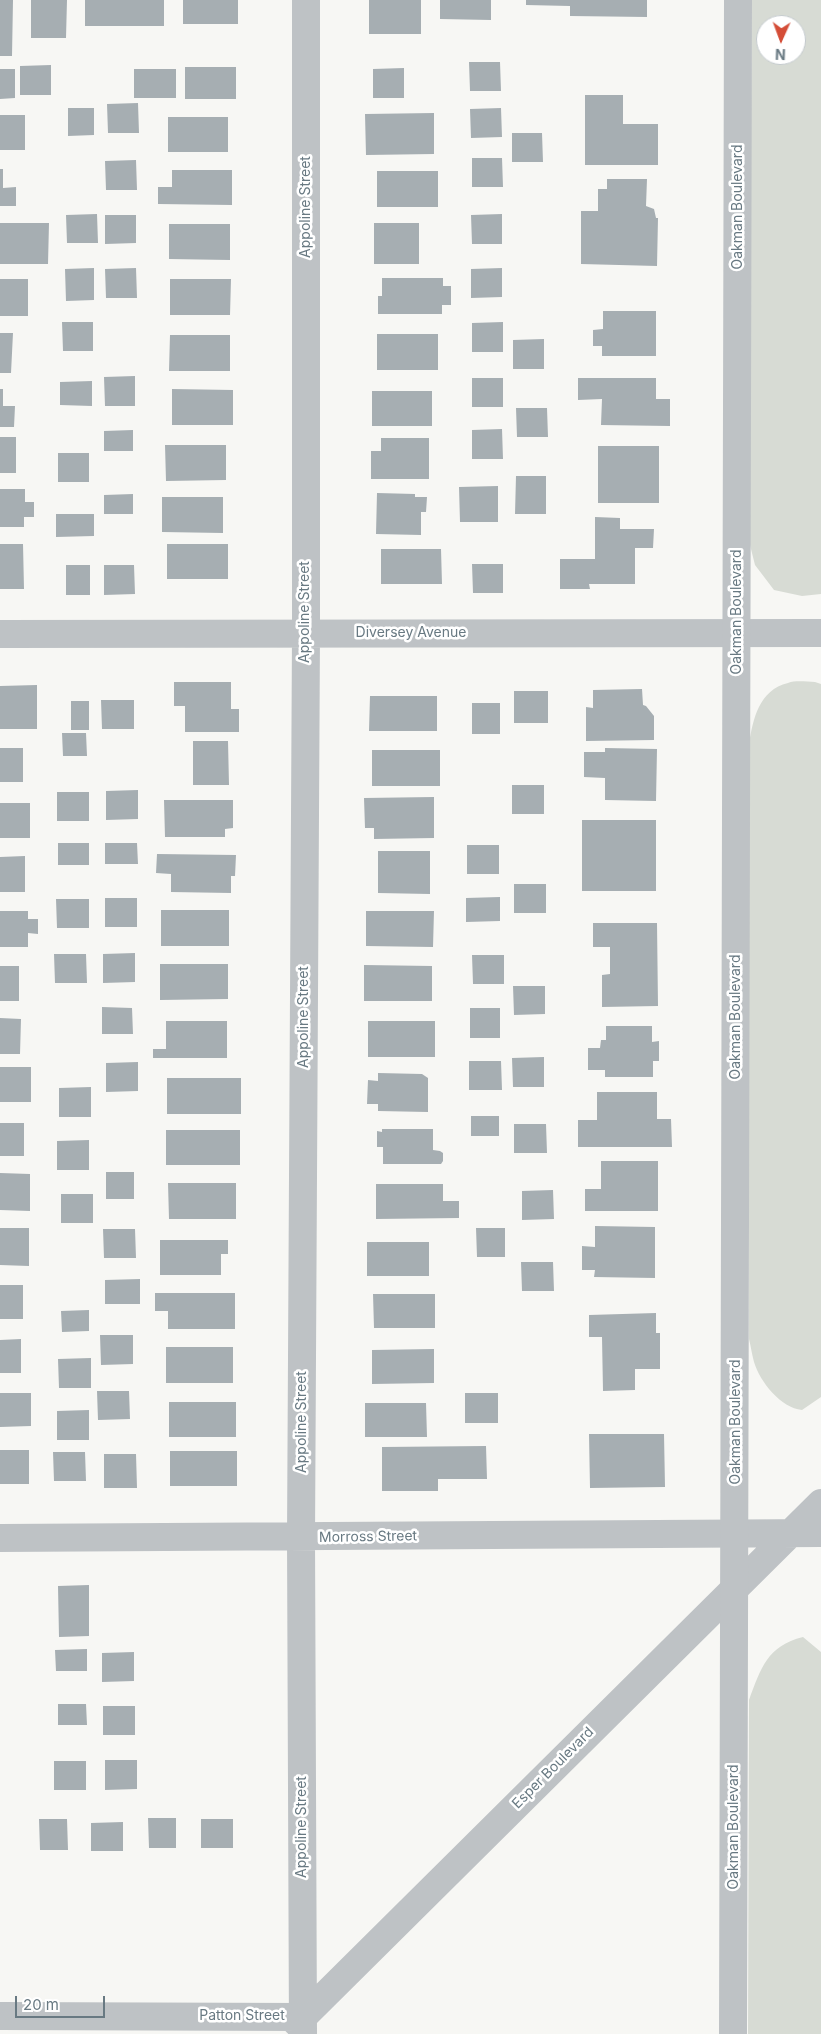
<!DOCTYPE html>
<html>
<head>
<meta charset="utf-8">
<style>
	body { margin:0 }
	#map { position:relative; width:821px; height:2034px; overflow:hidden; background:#f7f7f4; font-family:Inter,sans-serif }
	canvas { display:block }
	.north { position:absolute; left:756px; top:15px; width:50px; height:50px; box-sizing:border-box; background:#fff; border:1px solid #c3c9cd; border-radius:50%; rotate:182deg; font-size:14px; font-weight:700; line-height:20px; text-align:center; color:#687982 }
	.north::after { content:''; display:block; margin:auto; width:18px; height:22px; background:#d44d37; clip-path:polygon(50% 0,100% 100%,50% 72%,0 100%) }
	.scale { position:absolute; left:15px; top:1996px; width:90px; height:22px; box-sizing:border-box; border:2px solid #687982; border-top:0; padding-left:6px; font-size:15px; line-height:18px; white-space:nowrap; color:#687982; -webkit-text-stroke:4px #fff; paint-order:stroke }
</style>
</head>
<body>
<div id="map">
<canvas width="821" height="2034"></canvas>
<div class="north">N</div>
<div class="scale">20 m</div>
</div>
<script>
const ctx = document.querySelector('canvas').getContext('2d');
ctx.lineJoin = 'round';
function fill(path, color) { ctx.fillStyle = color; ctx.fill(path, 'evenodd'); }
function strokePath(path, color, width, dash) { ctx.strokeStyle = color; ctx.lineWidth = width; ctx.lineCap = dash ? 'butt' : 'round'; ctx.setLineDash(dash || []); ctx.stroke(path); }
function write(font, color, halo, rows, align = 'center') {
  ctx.font = font + ' Inter,sans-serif'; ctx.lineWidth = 5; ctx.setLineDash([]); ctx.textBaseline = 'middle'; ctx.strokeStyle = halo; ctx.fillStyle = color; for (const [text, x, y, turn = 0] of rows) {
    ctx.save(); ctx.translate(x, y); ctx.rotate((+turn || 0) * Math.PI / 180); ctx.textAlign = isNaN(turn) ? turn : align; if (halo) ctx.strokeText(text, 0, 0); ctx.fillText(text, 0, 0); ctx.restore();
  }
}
const green = new Path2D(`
	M752,0h69v594l-19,2 -28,-6 -19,-25 -8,-32zM766,25h30v30h-30z
	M815,682l6,2v713l-19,13c-21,-2 -42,-28 -48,-48 -2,-7 -3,-15 -5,-23v-595c4,-25 10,-54 39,-61 8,-3 19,-1 27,-1z
	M803,1637l18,15v382h-73l1,-334c12,-32 18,-54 54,-63z`);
const building = new Path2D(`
	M0,0h13l-1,56h-12z
	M31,0h36l-1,38h-35z
	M85,0h79v26h-79z
	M183,0h55v24h-55z
	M369,0h52v34h-52z
	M440,0h51v20l-51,-1z
	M526,0h121v17l-77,-1v-10l-44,-1z
	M469,62h31l1,29h-31z
	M51,65v30h-31v-29z
	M185,67h51v32h-51z
	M404,68v30h-31v-29z
	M0,69h15v29l-15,1z
	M134,69h42v29h-42z
	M585,95h38v29h35v41h-73z
	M138,103l1,30h-31l-1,-29z
	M68,108h26v27l-26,1z
	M501,108l1,29 -31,1 -1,-29z
	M434,113v41l-68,1 -1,-41z
	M0,115h25v35h-25z
	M168,117h60v35h-60z
	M512,133h30l1,29h-31z
	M472,158h30l1,29h-31z
	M136,160l1,30h-31l-1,-29z
	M0,169h3v19l13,-1v19h-16z
	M172,170h60v35l-74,-1v-17h14z
	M377,171h61v36h-61z
	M607,179h40l-1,27 8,3 2,9h2l-1,48 -76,-2v-53h17v-22h9z
	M97,214l1,29h-31l-1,-28z
	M502,214v30h-30l-1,-29z
	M105,215h31v28l-31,1z
	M0,223h49l-1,41h-48z
	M374,223h45v41h-45z
	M169,224h61v36l-61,-1z
	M94,268v32l-28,1 -1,-32z
	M136,268l1,30h-31l-1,-29z
	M502,268v29l-31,1v-29z
	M382,278h61v8h8v19h-9v9h-64v-18h4z
	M0,279h28v37h-28z
	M170,279h61l-1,36h-60z
	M603,311h53v45h-54v-10h-9v-16l10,-1z
	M62,322h31v29h-30z
	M503,322v30h-31v-29z
	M0,333h13l-2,40h-11z
	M377,334h61v36h-61z
	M170,335h60v36h-61z
	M544,339v30h-31v-29z
	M135,376v30h-30l-1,-29z
	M472,378h31v29h-31z
	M578,378h78v21h14v27l-69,-1 1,-26 -24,1z
	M92,381v25l-32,-1v-23z
	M0,389h3v17h12l-1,21h-14z
	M172,389l61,1v35h-61z
	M372,391h60v35h-60z
	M516,408h31l1,29h-31z
	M502,429l1,30h-31v-29z
	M133,430v21h-29v-20z
	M0,437h16v36h-16z
	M381,438h48v41h-58v-28h10z
	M165,445h61v35l-60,1z
	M598,446h61v57h-61z
	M58,453h31v29h-31z
	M516,476h30v38h-31z
	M498,486v36h-38l-1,-35z
	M0,489h25v13h9v15h-10v10h-24z
	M377,493l38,1v3h12l-1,15h-5v23l-45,-1z
	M133,494v20h-29v-19z
	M162,497h61v36l-61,-1z
	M56,514h38v22l-38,1z
	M595,517l25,1v11h34l-1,19h-18v36h-46l1,5h-30v-30h35z
	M0,544h23l1,45h-24z
	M167,544h61v35h-61z
	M381,549h60l1,35h-61z
	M472,564h31v29h-30z
	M66,565h24v30h-24z
	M104,565h30l1,29 -31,1z
	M174,682h57v27h8v23h-54v-26h-11z
	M37,685v44h-37v-43z
	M642,689l1,16 3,1 8,10v24l-68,1v-34l7,1v-18z
	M514,691h34v32h-34z
	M370,696h67v35h-68z
	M101,700h33v29h-32z
	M71,701h18v29h-18z
	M472,703h28v31h-28z
	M62,733h24l1,23h-24z
	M193,741h35l1,44h-36z
	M0,748h23v34h-23z
	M605,748l52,1 -1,52 -51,-1v-22l-21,-1v-25h21z
	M372,750h68v36h-68z
	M512,785h32v29h-32z
	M138,790v29l-32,1v-29z
	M57,792h32v29h-32z
	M434,797v41l-60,1v-11h-9l-1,-30z
	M164,800h69v28l-8,1v8h-60z
	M0,803h30v35h-30z
	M582,820h74v71h-74z
	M58,843h31v22h-31z
	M105,843h32l1,21h-33z
	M467,845h32v29h-32z
	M378,851h52v43l-52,-1z
	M157,854l79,1 -1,21h-4v17l-60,-1v-18l-15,-1z
	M25,856v36h-25v-35z
	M514,884h32v29h-32z
	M500,897v24l-34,1v-24z
	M105,898h32v29h-32z
	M56,899h33v29h-32z
	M161,910h68v36h-68z
	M0,911h28v8h10v15l-10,-1v14h-28z
	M366,911h68l-1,36 -67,-1z
	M593,923h64l1,83 -56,1v-32l8,-1v-27h-17z
	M135,953v29l-32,1v-29z
	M54,954h32l1,29h-32z
	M472,955h32v29h-31z
	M160,964h68v35l-68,1z
	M364,965l68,1v35h-68z
	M0,966h19v35h-19z
	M513,986h32v28l-31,1z
	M102,1007l30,1 1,26h-31z
	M470,1008h30v30h-30z
	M0,1018l21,1 -1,35h-20z
	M166,1021h61v37h-74v-9h13z
	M368,1021h67v36h-67z
	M606,1026h46v16l7,-1v20h-6v16h-48v-7h-17v-22h12l1,-8h5z
	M544,1057v30h-31l-1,-29z
	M469,1061h32l1,29h-33z
	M138,1062v29l-32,1v-29z
	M0,1067h31v35h-31z
	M378,1073l44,1 6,4v34l-50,-1v-7h-11l1,-24 10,1z
	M167,1078h74v36h-74z
	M91,1087v30h-32v-29z
	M597,1092h60v27h14l1,28h-94v-27h19z
	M471,1116h28v20h-28z
	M0,1123h24v33h-24z
	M514,1124h32l1,29h-33z
	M382,1129h51v21l7,1 3,2v8l-2,3h-58v-17h-6v-16l5,1z
	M166,1130h74v35h-74z
	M89,1140v30h-32v-29z
	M601,1161h57v50h-73v-22h16z
	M106,1172h28v27h-28z
	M0,1173l30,1v37l-30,-1z
	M168,1183h68v36h-67z
	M376,1184h67v17h16v17l-83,1z
	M553,1190l1,29 -32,1v-29z
	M61,1194h32v29h-32z
	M595,1226l60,1v51l-61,-1 1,-7h-13v-24l13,1z
	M0,1228h29v38l-29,-1z
	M476,1228h29v29h-28z
	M103,1229h32l1,29h-32z
	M160,1240h68v14h-7v21h-61z
	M367,1242h62v34h-62z
	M521,1262h32l1,29h-32z
	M140,1279v25h-35v-24z
	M0,1285h23v34h-23z
	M155,1293h80v36h-67v-18h-13z
	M373,1294h62v34h-61z
	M89,1310v21l-27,1 -1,-21z
	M656,1313v20h4v36h-25v21l-32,1 -1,-54h-13v-22z
	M100,1335h33v29l-32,1z
	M21,1339v34h-21v-33z
	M166,1347h67v36h-67z
	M434,1349v34l-62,1v-34z
	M91,1358v30h-32l-1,-29z
	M97,1391h32l1,28 -32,1z
	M0,1393h31v33l-31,1z
	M465,1393h33v30h-33z
	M169,1402h67v35h-67z
	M365,1403h61l1,34h-62z
	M89,1410v30h-32v-29z
	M589,1434h75l1,53 -75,1z
	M486,1446l1,33h-49v12h-56v-44z
	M0,1450h29v34h-29z
	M170,1451h67v35h-67z
	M53,1452h32l1,29h-32z
	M104,1454h32l1,34h-33z
	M89,1585v51l-30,1 -1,-51z
	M87,1649v22h-31l-1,-21z
	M134,1652v29l-32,1v-29z
	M58,1704h28l1,21h-29z
	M103,1706h32v29h-32z
	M105,1760h32v29l-32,1z
	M54,1761h32v29h-32z
	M148,1818h28v30h-27z
	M39,1819h28l1,31h-28z
	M201,1819h32v29h-32z
	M123,1822v29h-32v-28z`);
const minor = new Path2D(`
	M0,634l821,-1
	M0,1538l821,-5
	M0,2016l303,1
	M297,2023l524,-520
	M303,2034l-2,-496 5,-905v-633`);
const tertiary = new Path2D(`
	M733,2034l5,-2034`);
const streetNames = [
	["Appoline Street",306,207,-90],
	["Oakman Boulevard",738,207,-90],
	["Appoline Street",305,612,-90],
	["Oakman Boulevard",737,612,-90],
	["Diversey Avenue",411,633],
	["Appoline Street",304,1017,-90],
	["Oakman Boulevard",736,1017,-90],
	["Appoline Street",302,1422,-90],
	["Oakman Boulevard",736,1422,-90],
	["Morross Street",368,1537,-1],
	["Esper Boulevard",553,1768,-45],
	["Appoline Street",302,1827,-90],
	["Oakman Boulevard",734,1827,-90],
	["Patton Street",242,2016]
];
fill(green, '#d7dbd4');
fill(building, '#a6aeb2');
strokePath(minor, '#bec2c5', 28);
strokePath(tertiary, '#bec2c5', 28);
write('14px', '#687982', '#fff', streetNames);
</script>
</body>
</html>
